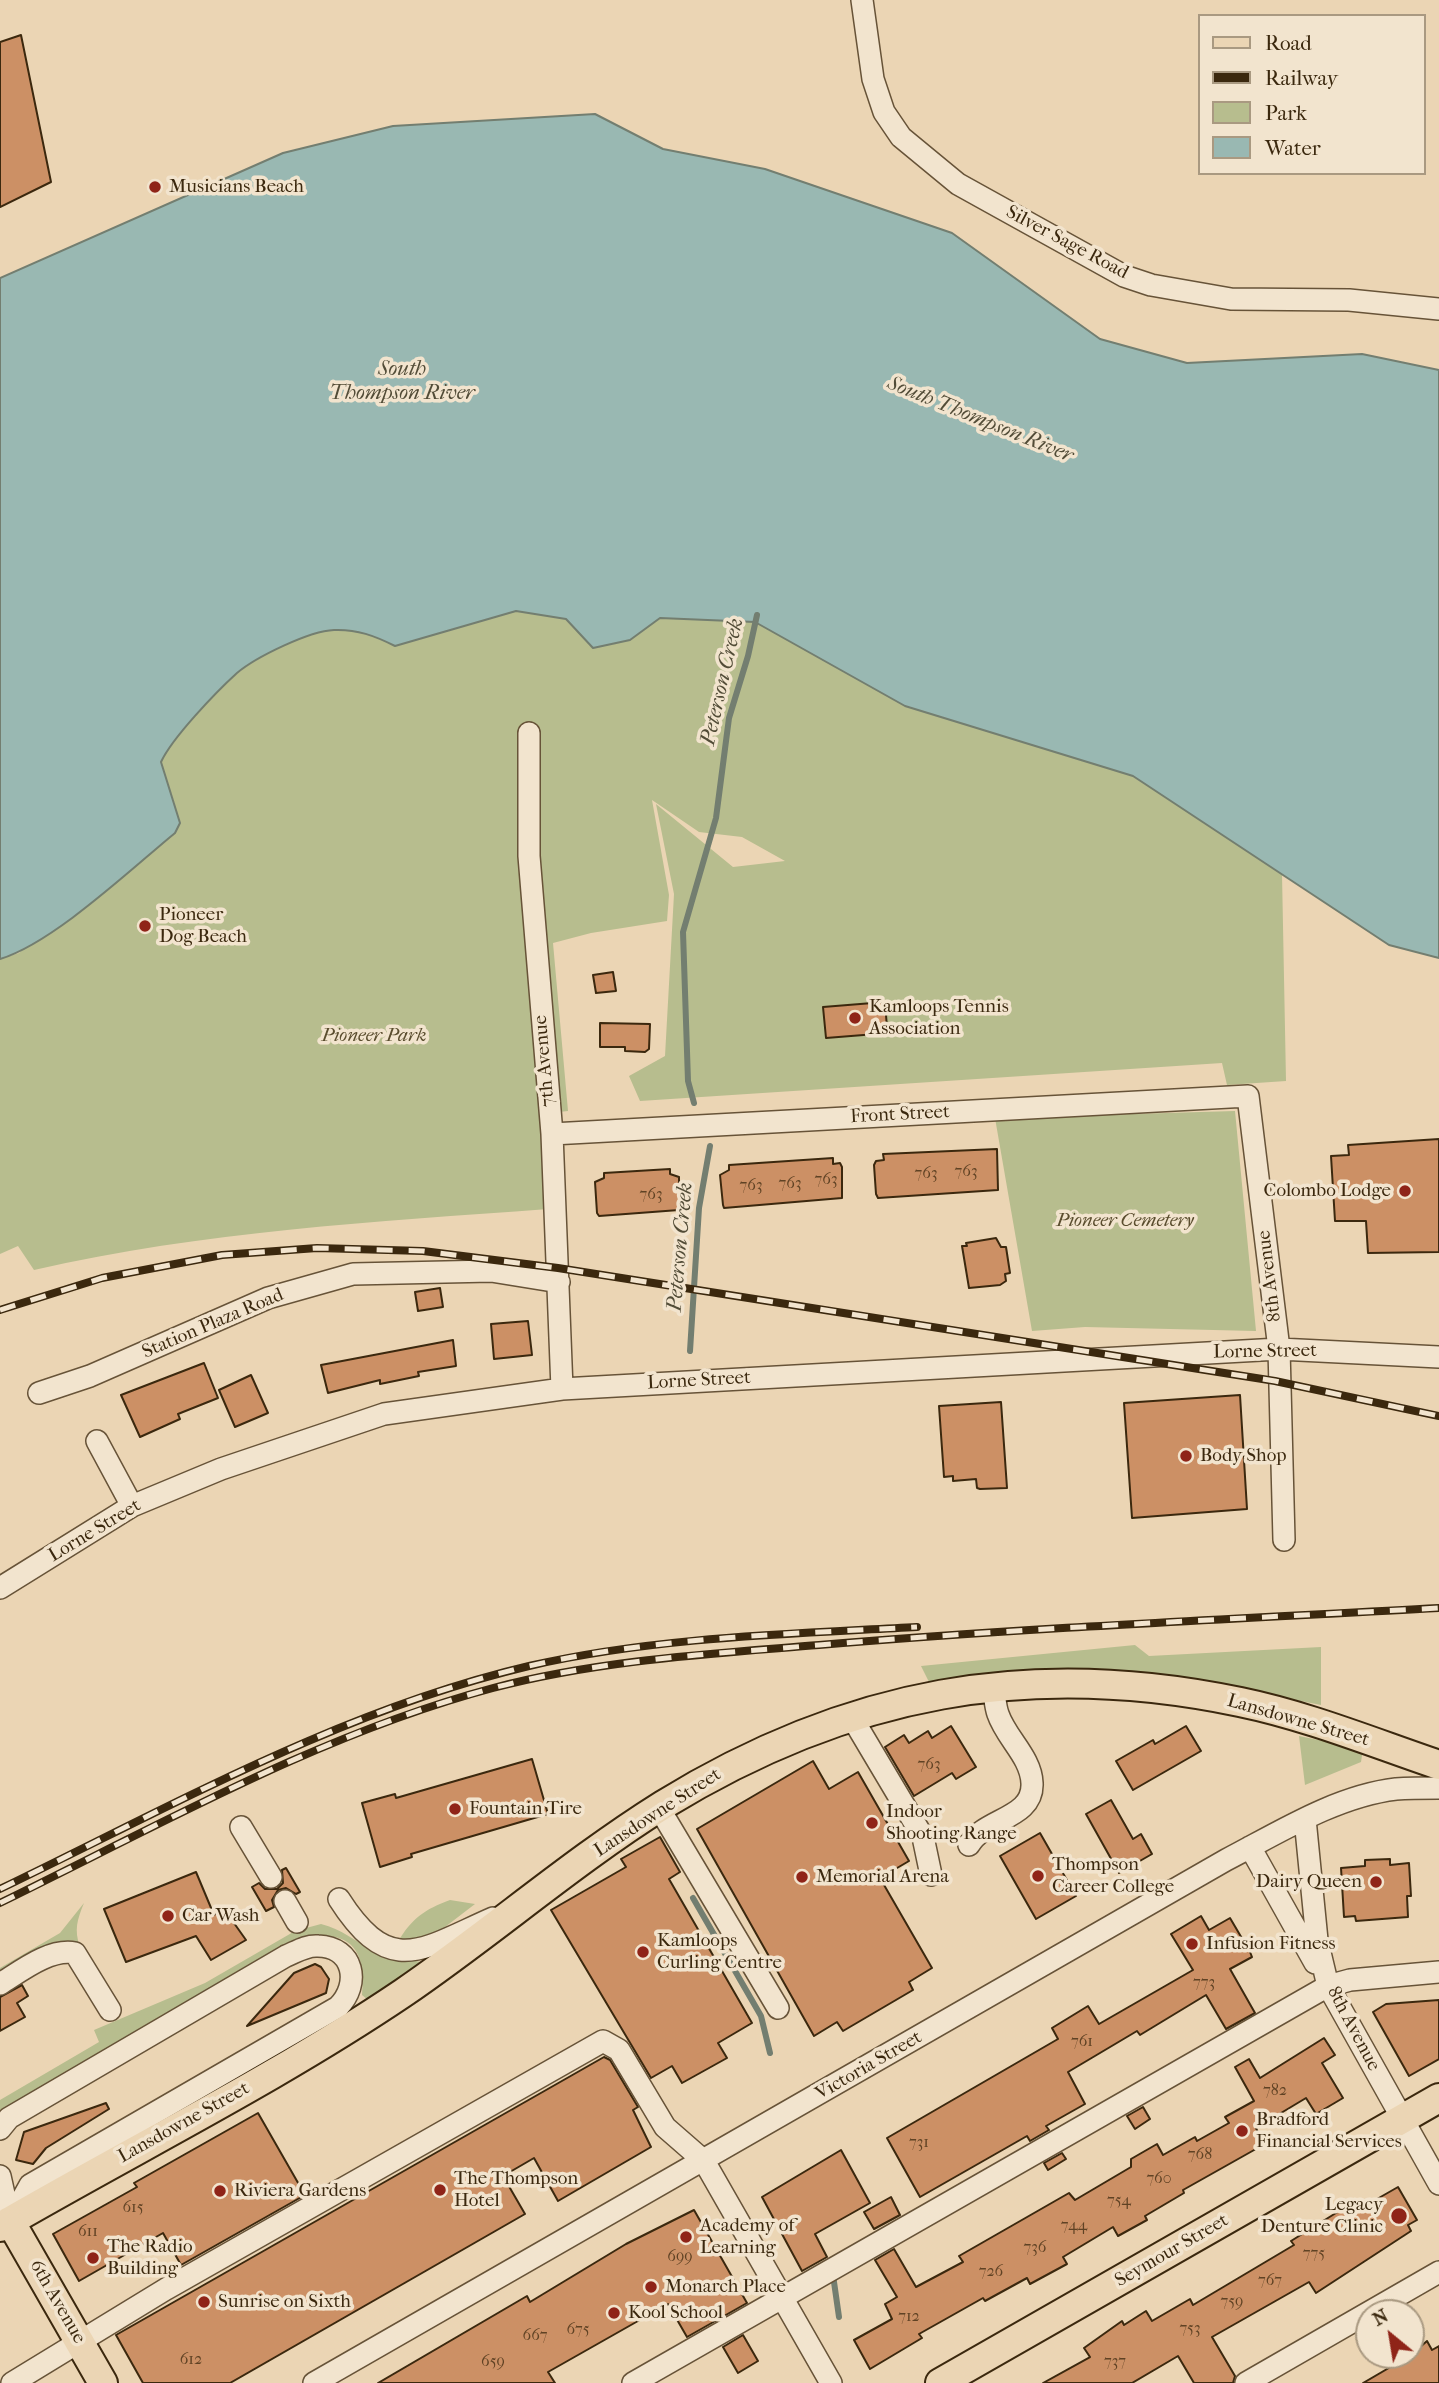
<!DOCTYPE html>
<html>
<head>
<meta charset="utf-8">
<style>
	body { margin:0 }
	#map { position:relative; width:1439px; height:2383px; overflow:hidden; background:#ebd5b4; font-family:"IM FELL French Canon",serif }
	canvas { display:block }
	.legend { position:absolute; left:1198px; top:14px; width:228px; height:161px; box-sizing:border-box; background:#f2e4ce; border:2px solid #a99981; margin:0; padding:9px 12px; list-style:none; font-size:21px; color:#3b280e }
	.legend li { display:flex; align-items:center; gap:14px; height:35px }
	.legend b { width:35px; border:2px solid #a99981 }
	.north { position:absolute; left:1355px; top:2299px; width:70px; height:70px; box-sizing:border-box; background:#f2e4ce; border:2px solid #a99981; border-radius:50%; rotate:330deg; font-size:19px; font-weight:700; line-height:28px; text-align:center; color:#3b280e }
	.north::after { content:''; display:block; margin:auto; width:24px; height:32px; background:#8f2418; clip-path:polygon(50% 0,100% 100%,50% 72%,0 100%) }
</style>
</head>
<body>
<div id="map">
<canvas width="1439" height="2383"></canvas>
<ul class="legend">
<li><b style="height:9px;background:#ebd5b4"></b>Road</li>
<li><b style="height:9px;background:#3b280e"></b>Railway</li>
<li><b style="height:19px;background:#b7bd8e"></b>Park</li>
<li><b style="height:19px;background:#99b8b2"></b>Water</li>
</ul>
<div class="north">N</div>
</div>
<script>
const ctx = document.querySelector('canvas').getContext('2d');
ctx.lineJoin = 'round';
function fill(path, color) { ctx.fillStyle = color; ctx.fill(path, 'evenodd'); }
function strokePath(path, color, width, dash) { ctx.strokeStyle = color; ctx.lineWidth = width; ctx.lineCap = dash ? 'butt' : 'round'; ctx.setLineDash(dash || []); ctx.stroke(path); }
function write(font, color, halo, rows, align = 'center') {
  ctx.font = font + ' "IM FELL French Canon",serif'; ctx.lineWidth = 7; ctx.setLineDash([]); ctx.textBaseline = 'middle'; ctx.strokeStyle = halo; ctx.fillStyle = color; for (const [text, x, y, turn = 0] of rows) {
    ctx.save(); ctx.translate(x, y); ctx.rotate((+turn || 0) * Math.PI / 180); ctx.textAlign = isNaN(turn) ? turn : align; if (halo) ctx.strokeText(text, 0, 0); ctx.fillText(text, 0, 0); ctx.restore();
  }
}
const green = new Path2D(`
	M516,611l50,8 27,29 37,-8 30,-22 95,4 150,84 228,70 149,98 4,207 -59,4 -5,-22 -582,38 -11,-25 36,-20 9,-162 -18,-90 77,63 52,-6 -43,-24 -43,-5 -47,-32 17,95 -2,26 -76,12 -38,10 15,168 -27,3 7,95c-174,13 -344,22 -514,61l-16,-24 -18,8v-295l19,-6 156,-148 -14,-43c11,-24 54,-70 76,-88 19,-17 72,-43 97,-44 23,-1 41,6 61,16z
	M1235,1111l21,220 -171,-4 -53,4 -37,-213z
	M1135,1645l14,11 172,-9v58c-74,-15 -146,-30 -222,-35 -55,-3 -115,4 -170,12l-8,-16z
	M1299,1736l64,13 -2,13 -56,23z
	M450,1900l25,4 -43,33 -34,5c13,-23 27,-33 52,-42z
	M84,1903c-7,17 -10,27 -4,44l-12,-6 -16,5 -52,30v-8l60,-35z
	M321,1924c21,5 33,17 51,25 16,7 32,10 49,13l-53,38 -6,-5c4,-43 -9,-65 -55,-58l-307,173v-10l99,-58 -5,-12 111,-47 90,-52z`);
const water = new Path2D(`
	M595,114l68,35 102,20 187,64 148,106 87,24 175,-9 77,16v588l-50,-13 -256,-169 -228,-70 -150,-84 -95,-4 -30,22 -37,8 -27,-29 -50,-8 -121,35c-20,-10 -38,-17 -61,-16 -25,1 -78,27 -97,43 -21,19 -65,65 -76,89l19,61 -5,10c-45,37 -122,110 -175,126v-681l283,-125 110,-27z`);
const stream = new Path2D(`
	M694,1103l-6,-22 -5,-149 33,-114 13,-100 19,-62 9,-41
	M690,1351l9,-143 11,-62
	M693,1898l68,118 9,37
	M833,2275l6,42`);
const building = new Path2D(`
	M21,35l30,147 -51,25v-165z
	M613,972l3,19 -20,2 -3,-18z
	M885,1002l2,26 -11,1v5l-50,4 -3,-31z
	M600,1023l50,1 -1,25 -4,3 -20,-1v-4h-25z
	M1439,1139v113l-71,1 -2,-32h-31l-4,-65 18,-1 -1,-10z
	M997,1149l1,41 -120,8 -2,-4 -2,-29 2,-4 8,-1 -1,-6z
	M833,1158v6l7,-1 2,4v31l-118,10 -1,-3 -3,-30 9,-5v-5z
	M670,1169v5l9,3v33l-80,6 -2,-3 -2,-31 9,-4v-5z
	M996,1238l5,9h5l4,26 -5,1 1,7 -6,4 -31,3 -7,-42h5l-1,-3z
	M440,1288l3,19 -25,4 -3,-19z
	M528,1321l4,34 -38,4 -3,-35z
	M453,1340l3,26 -38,6 1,4 -39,8v-4l-52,13 -7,-28z
	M204,1363l14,35 -40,16 2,5 -40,18 -19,-42z
	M251,1375l17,38 -33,14 -16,-37z
	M1240,1395l7,114 -115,9 -8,-115z
	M1001,1402l6,86 -27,1 -3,-1 -1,-9 -23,2v-5l-9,1 -5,-71z
	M951,1726l25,41 -20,12 -4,-6 -38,23 -29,-49 19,-12 5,8 19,-12 4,7z
	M1186,1726l15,25 -68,39 -17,-29 37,-21 2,4z
	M532,1759l16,55 -137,40 1,3 -32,10 -18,-64 33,-9 1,4z
	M813,1761l16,28 29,-17 51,89 -29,17 52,90 -23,14 4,8 -70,41 -6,-9 -23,14 -117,-207z
	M1111,1800l22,39 8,-5 11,20 -33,19 -33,-59z
	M1040,1833l36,63 -40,23 -36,-63z
	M660,1837l20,35 -11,7 83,144 -34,20 9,15 -45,25 -10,-17 -21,12 -100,-168 75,-43 -5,-8z
	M1390,1859v6l19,-2 2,33h-4l1,21 -52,4 -1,-5 -11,1 -3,-49 24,-2v-6z
	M286,1868l14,24 -4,2 -10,-6 -8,2 -6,10 2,7 -8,4 -14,-24 7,-4 6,6h12l6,-6 -1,-13z
	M196,1872l18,43 10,-6 22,31 -35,20 -15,-24 -70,26 -22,-53z
	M1201,1916l8,14 21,-12 20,34 2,5 -22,12 25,44 -29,16 -20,-34 -66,40 -3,-4 -69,41 17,32 -39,22 3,4 -19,11 -3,-5 -107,61 -33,-59 171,-99 -6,-11 36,-22 11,18 94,-54 -22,-36z
	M315,1964l6,3 8,12 -3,14 -79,33 47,-53z
	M22,1985l6,11 -11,7 8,14 -25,14v-34z
	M1439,2000v59l-30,17 -36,-64 13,-8z
	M1324,2038l11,17 -13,8 21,35 -27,16 -10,-16 -50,30 7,17 -80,45 1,3 -39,23 2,4 -29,16 -5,-9 -50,30 4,7 -37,20 -3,-6 -42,23 -2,-3 -64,36 3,4 -52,31 -16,-29 38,-21 -7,-15 12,-7 -22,-37 19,-11 22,38 47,-25 -4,-6 110,-63 6,7 56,-33v-8l26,-15 6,11 32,-18 2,4 32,-18 -4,-6 29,-16 -19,-34 14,-8 11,19z
	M604,2057l6,3 28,47 -5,3 18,37 -93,54 -24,-43 -31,18 22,38 -295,169h-87l-27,-48z
	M106,2103l3,6 -63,39 -13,16 -17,-4 8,-28z
	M1143,2107l7,12 -15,10 -8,-13z
	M258,2113l47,82 -124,70 -18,-32 -84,48 -26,-47 84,-47 -3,-4z
	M841,2150l29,53 -55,31 12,23 -25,14 -40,-74z
	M1062,2153l4,6 -18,11 -4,-7z
	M1398,2187l19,33 -9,5 3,6 -95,62 -7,-11 -97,55 23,39 -2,7h-39l-16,-27 -46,27h-89l47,-26 -6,-9 38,-27 2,4 22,-14 6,10 38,-22 3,6 101,-60 -3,-4 61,-38 4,8z
	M891,2197l9,18 -26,14 -10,-17z
	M694,2210l53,93 -60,34 -19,-33 -120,68 7,11h-177l149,-87 3,6 96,-58z
	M743,2335l15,26 -20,12 -15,-26z
	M1427,2341l5,9 7,-4v37h-76l48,-28z`);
const minor = new Path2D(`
	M862,0l11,79 11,33 17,25 57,47 166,92 27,9 80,14 118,1 90,9
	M529,733v123l23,278 10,255
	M552,1134l696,-38 31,253 5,191
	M39,1393l51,-17 178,-78 85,-24 138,-3 68,11
	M97,1441l35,65
	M0,1588l132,-82 89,-37 163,-55 178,-25 717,-40 160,8
	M851,1716l72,121 8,38
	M659,1808l119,200
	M1305,1819l12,121 11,46 111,198
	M241,1827l30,50
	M969,1845c15,-27 65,-26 63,-62 -1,-26 -26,-45 -34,-69 -3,-8 -3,-18 -5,-27
	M1250,1847l65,116
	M339,1899c51,80 83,50 154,19
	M285,1901l12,21
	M0,1984c21,-13 50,-36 75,-31l35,57
	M0,2129l9,-11 277,-162c10,-4 20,-11 32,-10 36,1 43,38 20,61l-308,178 -20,36
	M0,2176l10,45
	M12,2383l154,-94 437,-248 16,9 46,77 39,34 127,222
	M314,2383l912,-523c52,-27 110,-64 170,-71 14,-1 29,-1 43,-1
	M633,2383l695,-397 22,-6 89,-8
	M1246,2383l193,-111`);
const major = new Path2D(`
	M10,2221l93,162
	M0,2227c134,-78 274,-147 403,-234 88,-60 169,-131 260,-188 184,-113 366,-147 577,-103 68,14 134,41 199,63
	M940,2383l499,-285`);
const rail = new Path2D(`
	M0,1310l102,-32 120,-23 95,-7 106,3 135,17 717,113 164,35
	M0,1889c172,-83 342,-179 529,-223 126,-29 260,-32 388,-39
	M0,1903c160,-78 320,-169 493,-215 106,-28 217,-34 326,-43 206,-17 413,-26 620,-37`);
const markers = [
	[155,187,7,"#8f2418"],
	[145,926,7,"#8f2418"],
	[855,1018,7,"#8f2418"],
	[1405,1191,7,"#8f2418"],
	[1186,1456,7,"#8f2418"],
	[455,1809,7,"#8f2418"],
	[872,1823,7,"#8f2418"],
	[1038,1876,7,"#8f2418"],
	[802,1877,7,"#8f2418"],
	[1376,1882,7,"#8f2418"],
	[168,1916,7,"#8f2418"],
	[1192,1944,7,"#8f2418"],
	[643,1952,7,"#8f2418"],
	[1242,2131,7,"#8f2418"],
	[440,2190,7,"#8f2418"],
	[220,2191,7,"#8f2418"],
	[1399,2216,9,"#8f2418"],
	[686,2237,7,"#8f2418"],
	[93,2258,7,"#8f2418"],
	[651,2287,7,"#8f2418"],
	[204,2302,7,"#8f2418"],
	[614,2313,7,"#8f2418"]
];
const numberNames = [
	["763",966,1172],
	["763",926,1174],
	["763",826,1180],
	["763",790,1184],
	["763",751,1186],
	["763",651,1195],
	["763",929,1765],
	["773",1204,1983],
	["761",1082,2042],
	["782",1275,2091],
	["731",919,2143],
	["768",1200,2155],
	["760",1159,2179],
	["754",1119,2201],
	["615",133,2208],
	["744",1074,2226],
	["611",88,2232],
	["736",1035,2248],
	["775",1314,2254],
	["699",680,2257],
	["726",991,2272],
	["767",1270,2281],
	["759",1232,2302],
	["712",909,2317],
	["753",1190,2329],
	["675",578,2330],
	["667",535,2336],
	["612",191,2360],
	["659",493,2362],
	["737",1115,2362]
];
const poiNames = [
	["Musicians Beach",169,187],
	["Pioneer",159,915],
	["Dog Beach",159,937],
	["Kamloops Tennis",869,1007],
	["Association",869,1029],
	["Colombo Lodge",1391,1191,"right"],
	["Body Shop",1200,1456],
	["Fountain Tire",469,1809],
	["Indoor",886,1812],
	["Shooting Range",886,1834],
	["Thompson",1052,1865],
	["Career College",1052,1887],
	["Memorial Arena",816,1877],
	["Dairy Queen",1362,1882,"right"],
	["Car Wash",182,1916],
	["Kamloops",657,1941],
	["Curling Centre",657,1963],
	["Infusion Fitness",1206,1944],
	["Bradford",1256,2120],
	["Financial Services",1256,2142],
	["The Thompson",454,2179],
	["Hotel",454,2201],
	["Riviera Gardens",234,2191],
	["Legacy",1383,2205,"right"],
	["Denture Clinic",1383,2227,"right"],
	["Academy of",700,2226],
	["Learning",700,2248],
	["The Radio",107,2247],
	["Building",107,2269],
	["Monarch Place",665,2287],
	["Sunrise on Sixth",218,2302],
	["Kool School",628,2313]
];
const streetNames = [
	["Silver Sage Road",1067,243,28],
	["7th Avenue",545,1061,-95],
	["Front Street",900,1115,-3],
	["8th Avenue",1270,1276,-97],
	["Station Plaza Road",213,1324,-23],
	["Lorne Street",1265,1352,-1],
	["Lorne Street",699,1381,-3],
	["Lorne Street",95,1531,-31],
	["Lansdowne Street",1298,1721,16],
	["Lansdowne Street",658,1813,-33],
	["8th Avenue",1353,2029,62],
	["Victoria Street",869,2066,-30],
	["Lansdowne Street",184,2123,-29],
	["Seymour Street",1172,2251,-30],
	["6th Avenue",57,2302,60]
];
const parkNames = [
	["Pioneer Park",374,1036],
	["Pioneer Cemetery",1125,1221]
];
const waterNames = [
	["South",402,370],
	["Thompson River",402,394],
	["South Thompson River",980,420,22],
	["Peterson Creek",723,682,-77],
	["Peterson Creek",681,1247,-85]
];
fill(green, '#b7bd8e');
fill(water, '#99b8b2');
strokePath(water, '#737e70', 2);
strokePath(stream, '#737e70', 6);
fill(building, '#cc9065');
strokePath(building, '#3b280e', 2);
strokePath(minor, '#675338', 24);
strokePath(major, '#3b280e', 32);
strokePath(minor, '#f2e4ce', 21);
strokePath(major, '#ebd5b4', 28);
strokePath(rail, '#3b280e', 8);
strokePath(rail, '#f2e4ce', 5, [16]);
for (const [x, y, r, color] of markers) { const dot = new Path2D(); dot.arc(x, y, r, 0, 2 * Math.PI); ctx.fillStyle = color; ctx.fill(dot); strokePath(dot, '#f2e4ce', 2.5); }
write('16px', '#5f4224', null, numberNames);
write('19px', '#3b280e', '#f2e4ce', poiNames, 'left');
write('19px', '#3b280e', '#f2e4ce', streetNames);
write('italic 19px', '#5a4d2e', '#f2e4ce', parkNames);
write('italic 21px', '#524c37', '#f2e4ce', waterNames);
</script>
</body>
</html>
